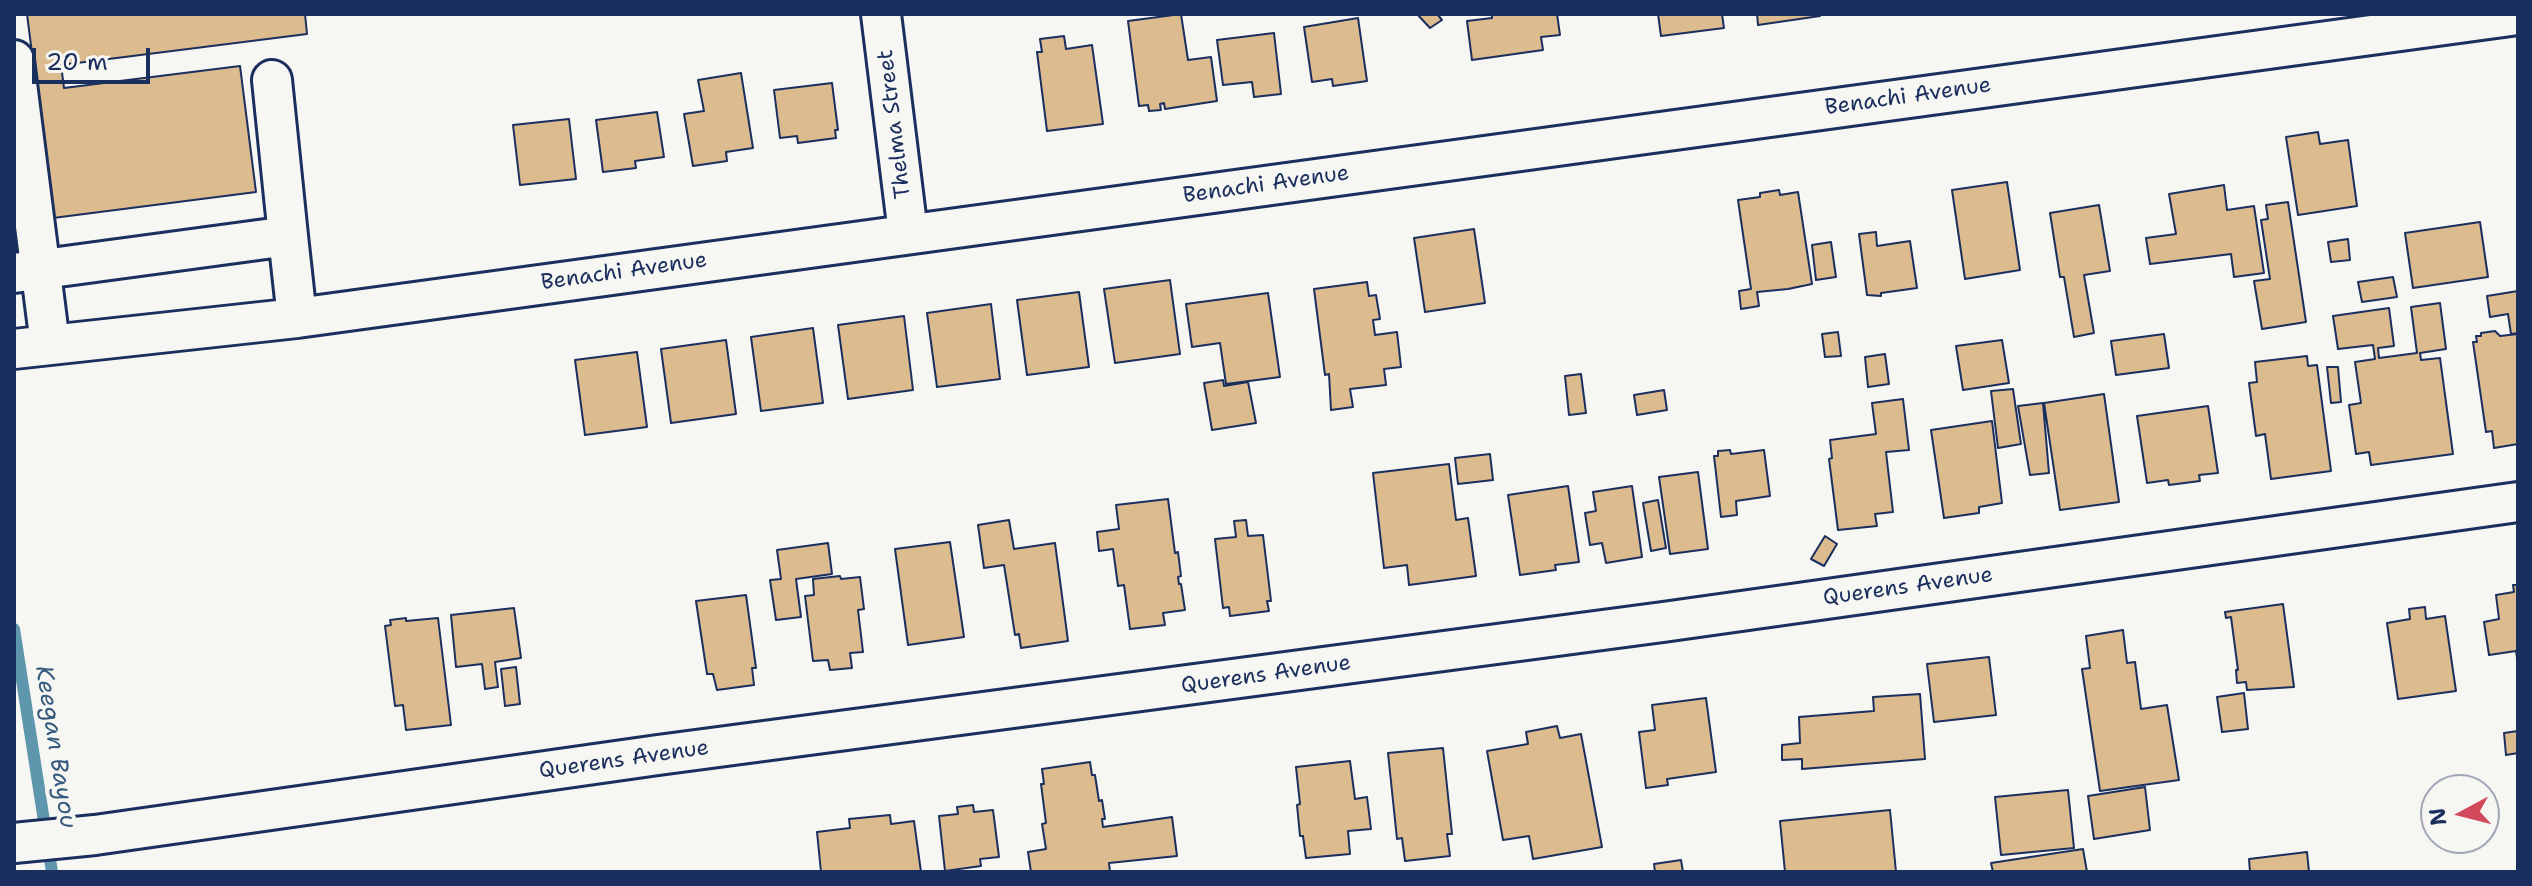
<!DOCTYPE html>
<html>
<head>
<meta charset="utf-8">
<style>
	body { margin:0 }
	#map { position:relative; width:2532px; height:886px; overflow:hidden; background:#f6f6f2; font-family:"Shantell Sans",sans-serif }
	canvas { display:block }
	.frame { position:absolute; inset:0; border:16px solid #1b2f5e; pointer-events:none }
	.north { position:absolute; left:2420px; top:774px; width:80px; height:80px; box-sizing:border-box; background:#f6f6f2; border:2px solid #9ea6b7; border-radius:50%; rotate:263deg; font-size:22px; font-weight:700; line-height:32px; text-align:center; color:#1b2f5e }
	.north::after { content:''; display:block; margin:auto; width:28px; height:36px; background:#d1495b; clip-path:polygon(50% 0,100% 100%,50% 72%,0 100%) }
	.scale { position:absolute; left:32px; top:48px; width:118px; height:36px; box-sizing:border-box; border:4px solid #1b2f5e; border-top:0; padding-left:10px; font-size:24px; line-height:28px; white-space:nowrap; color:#1b2f5e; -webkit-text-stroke:6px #f6f6f2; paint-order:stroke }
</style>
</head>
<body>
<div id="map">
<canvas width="2532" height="886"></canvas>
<div class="frame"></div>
<div class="north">N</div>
<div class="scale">20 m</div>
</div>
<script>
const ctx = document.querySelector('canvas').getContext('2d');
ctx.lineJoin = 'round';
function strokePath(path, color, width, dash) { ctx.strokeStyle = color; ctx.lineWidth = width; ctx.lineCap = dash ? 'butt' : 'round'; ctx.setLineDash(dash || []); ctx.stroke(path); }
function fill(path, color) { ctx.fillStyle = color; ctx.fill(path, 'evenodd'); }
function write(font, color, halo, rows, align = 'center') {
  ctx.font = font + ' "Shantell Sans",sans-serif'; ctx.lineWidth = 8; ctx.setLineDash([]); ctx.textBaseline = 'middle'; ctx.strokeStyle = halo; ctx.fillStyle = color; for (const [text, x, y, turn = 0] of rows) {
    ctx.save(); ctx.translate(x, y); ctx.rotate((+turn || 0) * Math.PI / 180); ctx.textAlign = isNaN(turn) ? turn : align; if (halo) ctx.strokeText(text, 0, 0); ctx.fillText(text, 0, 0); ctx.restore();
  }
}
const stream = new Path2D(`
	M14,629l38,243`);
const building = new Path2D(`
	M27,14h278l2,20 -246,31 3,23 176,-22 16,126 -203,26z
	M1181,14l7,46 23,-3 6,44 -52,8 -1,-6 -4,1 1,6 -12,1 -1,-6 -9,1 -11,-85z
	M1417,14h20l5,6 -12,8z
	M1492,14h65l3,21 -19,2 2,13 -71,10 -5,-39 25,-3z
	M1658,14h64l2,14 -63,8z
	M1757,14h63v2l-62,9z
	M1358,18l9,63 -34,5 -1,-7 -20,3 -8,-55z
	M1274,33l7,61 -27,3 -2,-15 -29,3 -6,-45z
	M1064,36l2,13 26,-4 11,79 -56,7 -10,-79h5l-2,-13z
	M741,73l12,75 -27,4 1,9 -34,5 -9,-52 20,-3 -6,-31z
	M832,83l6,47h-3l1,8 -38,5 -1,-7 -17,2 -6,-48z
	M657,112l7,45 -29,4 1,7 -33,4 -7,-52z
	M569,119l7,60 -56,6 -7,-60z
	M2318,132l2,12 28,-4 9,66 -59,9 -12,-78z
	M2007,182l13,88 -55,9 -13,-89z
	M2224,185l3,25 27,-4 10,67 -30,4 -3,-23 -81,10 -4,-26 30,-4 -7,-40z
	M1779,190l1,5 18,-3 14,92 -24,5 -31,3 2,14 -18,3 -2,-18 12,-2 -13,-89 22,-3v-4z
	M2288,202l18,120 -44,7 -8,-48 16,-2 -9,-59 7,-1 -2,-14z
	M2099,205l11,66 -26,4 10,58 -20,4 -10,-60h-4l-10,-64z
	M2480,222l8,55 -75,11 -8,-55z
	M1474,229l11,74 -60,9 -11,-74z
	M1876,232l1,14 33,-5 7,47 -36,5v3l-14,-1 -8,-61z
	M2348,239l2,21 -19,2 -3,-20z
	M1831,242l5,35 -20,3 -4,-35z
	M2393,277l4,20 -35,5 -4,-20z
	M1170,280l10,74 -65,9 -11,-74z
	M1367,282l2,14 7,-1 4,24 -7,1 2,15 22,-3 4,35 -17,2 2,16 -36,4 3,18 -22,3 -2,-36 -4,1 -11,-86z
	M2518,291v42l-7,1 -3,-20 -18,3 -3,-21z
	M1079,292l10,75 -62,8 -10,-75z
	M1268,293l12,84 -54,7 -6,-41 -28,4 -6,-43z
	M2440,303l6,46 -26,4 1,7 19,-2 13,96 -82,11 -2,-13 -13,2 -7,-49 12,-2 -6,-41 20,-3 -2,-14 -35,4 -5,-33 56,-8 5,38 -16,2 1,10 38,-5 -6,-46z
	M991,304l9,75 -63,8 -10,-74z
	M904,316l9,74 -65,9 -10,-74z
	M813,328l10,75 -62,8 -10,-74z
	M2495,331l5,5 18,-2v110l-24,4 -2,-17 -6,1 -13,-90h4l-1,-6h5v-3z
	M1838,332l3,24 -16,1 -3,-23z
	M2164,334l5,34 -53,7 -5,-34z
	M726,340l10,74 -65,9 -10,-74z
	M2002,340l7,43 -46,7 -7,-44z
	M637,352l10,75 -62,8 -10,-75z
	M1885,354l4,30 -21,3 -3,-30z
	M2307,356l1,10 9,-1 14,106 -60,8 -6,-45 -9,2 -7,-53 8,-1 -2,-20z
	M2327,367h11l3,35 -10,1z
	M1581,374l5,39 -17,2 -4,-39z
	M1223,380l1,6 24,-4 8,41 -44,7 -8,-47z
	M2013,389l8,55 -23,4 -7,-57z
	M1664,390l3,20 -30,5 -3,-20z
	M2104,394l15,108 -59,8 -16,-107z
	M1903,399l6,51 -23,2 7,60 -18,2 2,12 -39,4 -9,-71 3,-1 -2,-18 46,-6 -4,-31z
	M2043,403l6,70 -19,2 -12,-69z
	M2208,406l10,67 -19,2 1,6 -31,4 -1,-5 -21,3 -10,-67z
	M1992,421l10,82 -23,4v6l-35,5 -13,-88z
	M1730,450l1,4 33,-4 6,46 -34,5 1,14 -16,2 -7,-61h4v-5z
	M1490,454l3,26 -35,4 -3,-26z
	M1449,464l7,56 12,-2 8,58 -67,9 -2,-20 -23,3 -11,-95z
	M1698,472l10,77 -38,5 -11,-77z
	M1568,486l11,76 -24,3 1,5 -36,5 -12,-80z
	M1632,486l10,71 -36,6 -4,-20 -12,2 -5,-32 11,-2 -3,-19z
	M1168,499l7,54 3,-1 3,24 -3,1 1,7h2l4,26 -22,3 2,12 -35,4 -6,-44 -6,1 -5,-37 -14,2 -2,-19 22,-3 -3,-24z
	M1658,500l8,48 -15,3 -8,-48z
	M1009,520l5,29 41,-6 13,98 -47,7 -2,-14 -4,1 -11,-70 -20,3 -6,-43z
	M1246,520l2,16 15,-1 8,66h-4l2,10 -39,5 -1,-9 -6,1 -8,-69 21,-2 -2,-16z
	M1825,536l12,8 -13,22 -13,-7z
	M950,542l14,95 -56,8 -13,-96z
	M828,543l4,31 -36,5 5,38 -25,3 -6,-40 11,-1 -4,-29z
	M840,576l1,3 19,-2 4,32 -6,1 5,42 -13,1 2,15 -22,2 -2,-10 -15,1 -8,-65 9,-1 -1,-16z
	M2513,585h5v79l-2,-13 -27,4 -5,-33 15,-3 -3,-24 18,-3z
	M746,595l10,73h-4l2,17 -37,5 -4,-16h-6l-11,-73z
	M2283,604l11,83 -47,3 -1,-8 -9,1 -1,-13h2l-7,-53 -5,1 -1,-6z
	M2425,607l1,12 19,-3 11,75 -58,8 -11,-76 23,-4 -1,-10z
	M514,608l7,50 -26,4 3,25 -13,2 -3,-25 -26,3 -5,-52z
	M406,618v3l32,-3 13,107 -45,5 -3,-25 -8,1 -10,-80 6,-1 -1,-5z
	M2123,630l4,33 8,-1 6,47 26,-4 12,75 -79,11 -18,-122 8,-1 -4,-32z
	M1989,657l7,58 -62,7 -7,-58z
	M516,667l4,37 -15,2 -4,-37z
	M2244,693l4,36 -26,3 -5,-35z
	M1920,694l5,65 -123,10v-10l-20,1v-15l18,-2 -1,-26 75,-6 -1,-14z
	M1706,698l10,74 -49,7 1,6 -22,3 -7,-56 16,-2 -3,-25z
	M1557,726l3,12 21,-4 21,113 -69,12 -4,-23 -26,4 -16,-89 41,-7 -2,-12z
	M2518,731v22l-12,2 -2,-22z
	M1443,748l9,86h-5l3,22 -45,5 -3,-23 -5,1 -9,-86z
	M1350,761l5,38 12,-2 4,32 -23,2 2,23 -44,4 -3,-22h-3l-3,-31 3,-1 -4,-37z
	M1090,762l2,13h3l4,26 3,-1 3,19h-3l1,8 69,-10 5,39 -68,7 1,9h-79l-3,-20 18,-3 -4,-25 4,-1 -5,-39h3l-2,-15z
	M2145,787l5,43 -56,9 -6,-43z
	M2068,790l6,58 -73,7 -6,-58z
	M973,805l1,7 19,-2 6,47 -19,2 1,7 -36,5 -6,-55 19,-2 -1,-7z
	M1890,810l6,62h-111l-5,-51z
	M890,815l1,9 23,-3 7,51h-100l-4,-40 33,-4 -1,-9z
	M2083,849l4,23h-94l-2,-9z
	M2307,852l2,20h-59l-1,-13z
	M1681,860l2,12h-28l-1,-8z`);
const minor = new Path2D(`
	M881,14l27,219
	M14,60l36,284
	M272,80l16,156
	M14,273l274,-37 9,82
	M14,349l283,-31 2221,-303
	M14,843l81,-8 563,-80 1005,-133 855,-120`);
const streetNames = [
	["Benachi Avenue",1908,97,-8],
	["Thelma Street",895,124,-97],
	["Benachi Avenue",1266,185,-8],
	["Benachi Avenue",624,272,-8],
	["Querens Avenue",1908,587,-8],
	["Querens Avenue",1266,675,-8],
	["Querens Avenue",624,760,-8]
];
const waterNames = [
	["Keegan Bayou",55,747,81]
];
strokePath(stream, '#5e97ad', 12);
fill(building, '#dcbc8f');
strokePath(building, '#1b2f5e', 2);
strokePath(minor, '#1b2f5e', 44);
strokePath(minor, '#f6f6f2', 38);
write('22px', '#1b2f5e', '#f6f6f2', streetNames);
write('italic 24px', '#375a7f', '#f6f6f2', waterNames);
</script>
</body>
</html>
